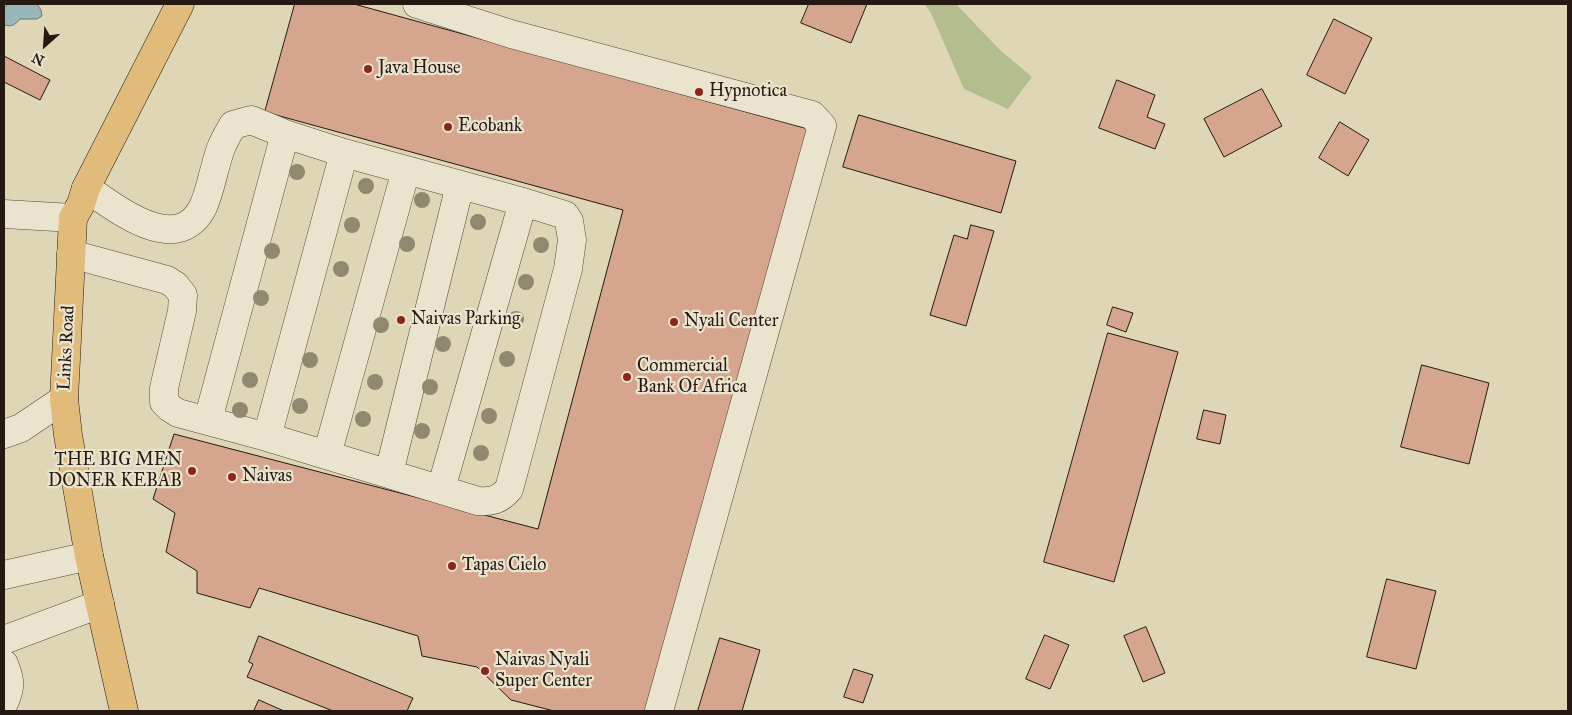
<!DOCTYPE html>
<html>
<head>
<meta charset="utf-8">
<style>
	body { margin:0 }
	#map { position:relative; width:1572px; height:715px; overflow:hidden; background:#dfd6b5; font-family:"IM FELL Great Primer",serif }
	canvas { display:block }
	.frame { position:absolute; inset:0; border:5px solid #251912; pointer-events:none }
	.north { position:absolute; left:20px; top:20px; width:50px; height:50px; -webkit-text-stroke:4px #eae4cf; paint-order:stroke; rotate:206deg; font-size:14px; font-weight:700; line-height:20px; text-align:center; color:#251912 }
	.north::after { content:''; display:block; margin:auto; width:18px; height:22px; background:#251912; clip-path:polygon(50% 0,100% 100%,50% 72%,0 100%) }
</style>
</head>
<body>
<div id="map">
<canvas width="1572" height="715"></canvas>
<div class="frame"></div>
<div class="north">N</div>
</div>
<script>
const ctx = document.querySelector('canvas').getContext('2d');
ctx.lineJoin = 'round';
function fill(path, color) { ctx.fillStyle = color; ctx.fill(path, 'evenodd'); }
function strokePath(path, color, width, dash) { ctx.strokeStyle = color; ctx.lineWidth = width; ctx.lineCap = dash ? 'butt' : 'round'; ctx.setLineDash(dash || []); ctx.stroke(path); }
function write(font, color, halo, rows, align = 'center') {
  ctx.font = font + ' "IM FELL Great Primer",serif'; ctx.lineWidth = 4.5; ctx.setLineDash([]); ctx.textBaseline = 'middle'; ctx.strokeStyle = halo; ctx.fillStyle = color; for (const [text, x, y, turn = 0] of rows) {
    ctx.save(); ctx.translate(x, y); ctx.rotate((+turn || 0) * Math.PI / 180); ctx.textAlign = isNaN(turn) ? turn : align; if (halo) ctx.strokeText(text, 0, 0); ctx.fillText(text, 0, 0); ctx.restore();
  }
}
const green = new Path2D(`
	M924,4h32l44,46 32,27 -24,32 -44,-20 -34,-78z`);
const water = new Path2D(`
	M9,4h28l4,6 1,6 -5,3h-17c-5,6 -8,8 -16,6v-17z`);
const building = new Path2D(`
	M295,4h59l454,125 -161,582h-93l-43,-11 -34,-33 -55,-11 -4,-20 -159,-48 -9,20 -53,-15v-22l-31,-19 9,-39 -22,-14 21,-65 364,95 85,-319 -358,-98z
	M809,4h58l-16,39 -50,-20z
	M1334,19l38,19 -27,56 -38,-19z
	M4,56l46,24 -10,20 -36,-18z
	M1117,80l38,15 -8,22 18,7 -10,25 -56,-21z
	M1262,89l20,37 -58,31 -20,-38z
	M859,115l157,46 -15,52 -158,-46z
	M1340,122l29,18 -21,36 -29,-18z
	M971,225l23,6 -28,95 -36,-11 24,-80 13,4z
	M1113,307l20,6 -7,19 -19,-7z
	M1108,333l70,19 -64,230 -70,-20z
	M1422,365l67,18 -20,81 -68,-17z
	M1204,410l22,5 -6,29 -23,-5z
	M1387,579l49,12 -20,78 -49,-12z
	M1146,627l19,46 -22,9 -19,-46z
	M1045,635l24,10 -19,44 -24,-10z
	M259,636l154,62 -6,13h-74l-86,-34 6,-13 -4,-2z
	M720,638l40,12 -18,61h-44z
	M854,669l19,6 -10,28 -19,-6z
	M259,700l25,11h-30z`);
const minor = new Path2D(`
	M417,4l94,30 301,81 10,11 -163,585
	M4,214l69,4
	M71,254l96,26 8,5 8,10 -1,16 -18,77v14l6,6 8,5 89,24 211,64c13,1 22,-1 31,-12l59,-220 4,-29 -3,-19 -4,-6 -42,-13 -179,-49 -59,-19 -34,-14 -18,5c-4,7 -9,15 -12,23 -7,19 -10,41 -18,59 -26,51 -87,1 -117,-19
	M208,420l77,-286
	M4,434l17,-6 43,-29
	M267,437l77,-284
	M327,455l79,-285
	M389,473l71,-288
	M441,489l82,-287
	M4,575l85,-19
	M4,640l96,-36
	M4,664c7,17 7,23 0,39`);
const major = new Path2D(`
	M124,711l-35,-155 -21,-121 -4,-36 9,-181 8,-14 5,-16 94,-184`);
const trees = [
	[297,172],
	[366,186],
	[422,200],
	[478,222],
	[352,225],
	[407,244],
	[541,245],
	[272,251],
	[341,269],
	[526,282],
	[261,298],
	[516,319],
	[381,325],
	[443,344],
	[507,359],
	[310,360],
	[250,380],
	[375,382],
	[430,387],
	[300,406],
	[240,410],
	[489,416],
	[363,419],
	[422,431],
	[481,453]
];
const markers = [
	[368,69,5,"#8f2418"],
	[699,92,5,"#8f2418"],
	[448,127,5,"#8f2418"],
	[401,320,5,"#8f2418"],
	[674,322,5,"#8f2418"],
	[627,377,5,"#8f2418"],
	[192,471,5,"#8f2418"],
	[232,477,5,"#8f2418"],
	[452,566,5,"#8f2418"],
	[485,671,5,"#8f2418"]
];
const poiNames = [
	["Java House",378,69],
	["Hypnotica",709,92],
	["Ecobank",458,127],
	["Naivas Parking",411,320],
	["Nyali Center",684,322],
	["Commercial",637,367],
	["Bank Of Africa",637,388],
	["THE BIG MEN",182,461,"right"],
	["DONER KEBAB",182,482,"right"],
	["Naivas",242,477],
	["Tapas Cielo",462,566],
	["Naivas Nyali",495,661],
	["Super Center",495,682]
];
const streetNames = [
	["Links Road",67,348,-87]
];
fill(green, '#b3bd8d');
fill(water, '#99b6b9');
strokePath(water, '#6b7776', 1);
fill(building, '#d5a58d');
strokePath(building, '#251912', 1);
strokePath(minor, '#54483b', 29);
strokePath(major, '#251912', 29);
strokePath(minor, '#eae4cf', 28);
strokePath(major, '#e0bb7a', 28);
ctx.fillStyle = '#908970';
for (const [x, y] of trees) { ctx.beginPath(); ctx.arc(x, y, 8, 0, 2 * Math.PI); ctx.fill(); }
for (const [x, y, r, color] of markers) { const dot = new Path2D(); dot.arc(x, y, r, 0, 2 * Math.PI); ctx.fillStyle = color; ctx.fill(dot); strokePath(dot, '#eae4cf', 2); }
write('18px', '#251912', '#eae4cf', poiNames, 'left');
write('18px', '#251912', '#eae4cf', streetNames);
</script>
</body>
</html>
